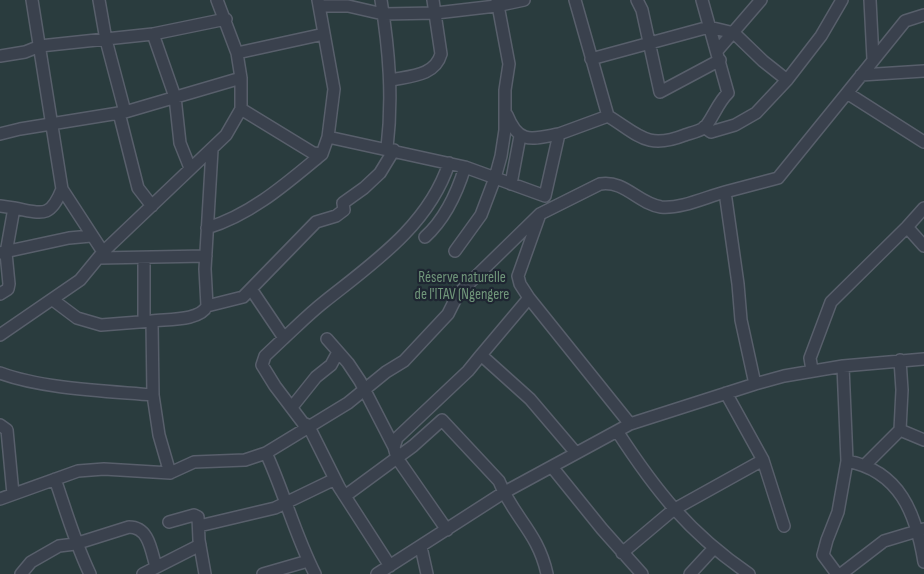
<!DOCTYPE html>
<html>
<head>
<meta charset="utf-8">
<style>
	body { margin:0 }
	canvas { display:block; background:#272f3c }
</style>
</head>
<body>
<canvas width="924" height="574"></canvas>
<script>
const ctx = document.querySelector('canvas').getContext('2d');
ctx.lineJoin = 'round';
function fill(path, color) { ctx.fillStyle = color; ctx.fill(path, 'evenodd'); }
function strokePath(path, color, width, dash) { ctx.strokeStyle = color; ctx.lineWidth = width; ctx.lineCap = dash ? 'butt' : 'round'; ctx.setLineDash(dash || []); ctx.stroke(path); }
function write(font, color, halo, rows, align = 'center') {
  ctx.font = font + ' "Sofia Sans Condensed",sans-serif'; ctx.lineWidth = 4.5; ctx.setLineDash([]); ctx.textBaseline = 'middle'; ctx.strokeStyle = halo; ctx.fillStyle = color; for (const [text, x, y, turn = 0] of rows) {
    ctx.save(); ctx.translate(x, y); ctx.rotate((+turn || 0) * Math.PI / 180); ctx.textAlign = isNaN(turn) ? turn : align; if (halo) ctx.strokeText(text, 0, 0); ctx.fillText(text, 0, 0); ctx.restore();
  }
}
const green = new Path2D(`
	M0,0h924v574h-924z`);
const street = new Path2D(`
	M99,0l7,40 19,72
	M318,0l16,89 -6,48
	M381,0c8,50 12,97 6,148
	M575,0l33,116c31,19 39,34 77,19 6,-2 14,-4 19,-7 7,-6 14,-26 24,-35l-26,-93
	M637,0l5,10 18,82 60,-32
	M870,0l3,59
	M320,6h28l35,8 53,-1 60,-7 28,-6
	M924,15l-19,6 -58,72 77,49
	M153,34l22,63 5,46 10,25
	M717,51l44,-51
	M237,53l87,-19
	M0,56l25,-4 15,-6 113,-12 73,-15
	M591,59l118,-32 25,6 29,28 24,19
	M861,75l63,-4
	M391,80c19,-4 44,-4 50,-26l-8,-54
	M241,109l72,44 9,1 6,-17 137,30 80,29 14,-62 49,-18
	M119,113l19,75 14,18
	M507,115c12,30 25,24 52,19
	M704,127l7,5 24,-7 21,-12 31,-33 34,-44 21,-36
	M0,134l20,-5 105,-17 116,-34
	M511,184l9,-48
	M62,189l41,63
	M0,206l14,2 -8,45 3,31 -1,5 -8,5
	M14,208c28,5 36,11 48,-19l-30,-189
	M539,217l-21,59 2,8 9,14 -48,57 49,44 46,54
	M907,227l17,19
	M207,228c44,-13 80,-45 115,-74
	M425,237c20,-18 32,-44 40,-70
	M455,251l26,-36 14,-37 6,-22 4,-26v-40l4,-26 -12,-64
	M0,253l69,-15 22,-2
	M99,258l107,-2
	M144,258v63
	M251,289l33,49c13,-12 26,-25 40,-36 49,-39 105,-77 125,-139
	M529,298l101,126
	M53,300l24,18 24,7 51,-4
	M207,306l36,-9 73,-75 20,-6 8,-6 -1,-7 21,-15 16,-15 14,-23
	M0,335l80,-55 23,-28 123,-117 15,-26v-31l-4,-25 -20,-53
	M284,338l-19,18 -3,9 13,21 28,37 5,2 31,62 51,79
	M327,339l21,24 12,18 34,66
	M812,370l-2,-12 21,-56 76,-75 17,-19
	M0,373c43,16 107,18 153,22
	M755,384l-14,-64 -3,-36 -13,-92 53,-14 69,-85
	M726,393l37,67 21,66
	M292,407l24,-30 15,-12 7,-13
	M0,425l7,5 6,64
	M900,430l24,10
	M617,431c39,60 72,102 132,143
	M266,453c18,39 29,82 49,121
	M847,461c53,10 69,53 77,101
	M865,465l35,-35 2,-40 -2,-30
	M552,467l50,62 40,45
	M170,473l-11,-38 -6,-40 -1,-74c15,-2 48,0 55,-15l-2,-37 7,-119
	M55,479c11,32 20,64 35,95
	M345,496l68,-50 29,-26 57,61c14,36 39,51 48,93
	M0,499l78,-28 26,-2 66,4 24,-11 51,-2 21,-7 82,-50 38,-31 18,-11 44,-47 10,-20 82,-80 60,-30c25,-4 37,19 61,23 20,2 45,-10 64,-15
	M169,522l25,-7 4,2 1,23 6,34
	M199,526l76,-18 60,-29
	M447,530l-50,-72 -3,-11 3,-9 71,-67 13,-16
	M421,547l6,27
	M622,553l51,-43 90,-50
	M21,574l10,-12 28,-16 16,-2 54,-17c20,0 22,23 27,40
	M143,574l57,-29
	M263,574l45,-13
	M377,574l126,-81 127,-69 125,-40 29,-8 59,-10 81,-7
	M690,574l24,-26
	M837,574l-14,-19 4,-15 11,-28 9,-51 -4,-95
	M841,574l43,-33 40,-12`);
const parkNames = [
	["Réserve naturelle",462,278],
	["de l'ITAV (Ngengere",462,295]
];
fill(green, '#2a3c3e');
strokePath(street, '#585f6b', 14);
strokePath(street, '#3a414d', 11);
write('15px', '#70967a', '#1f2632', parkNames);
</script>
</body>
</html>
